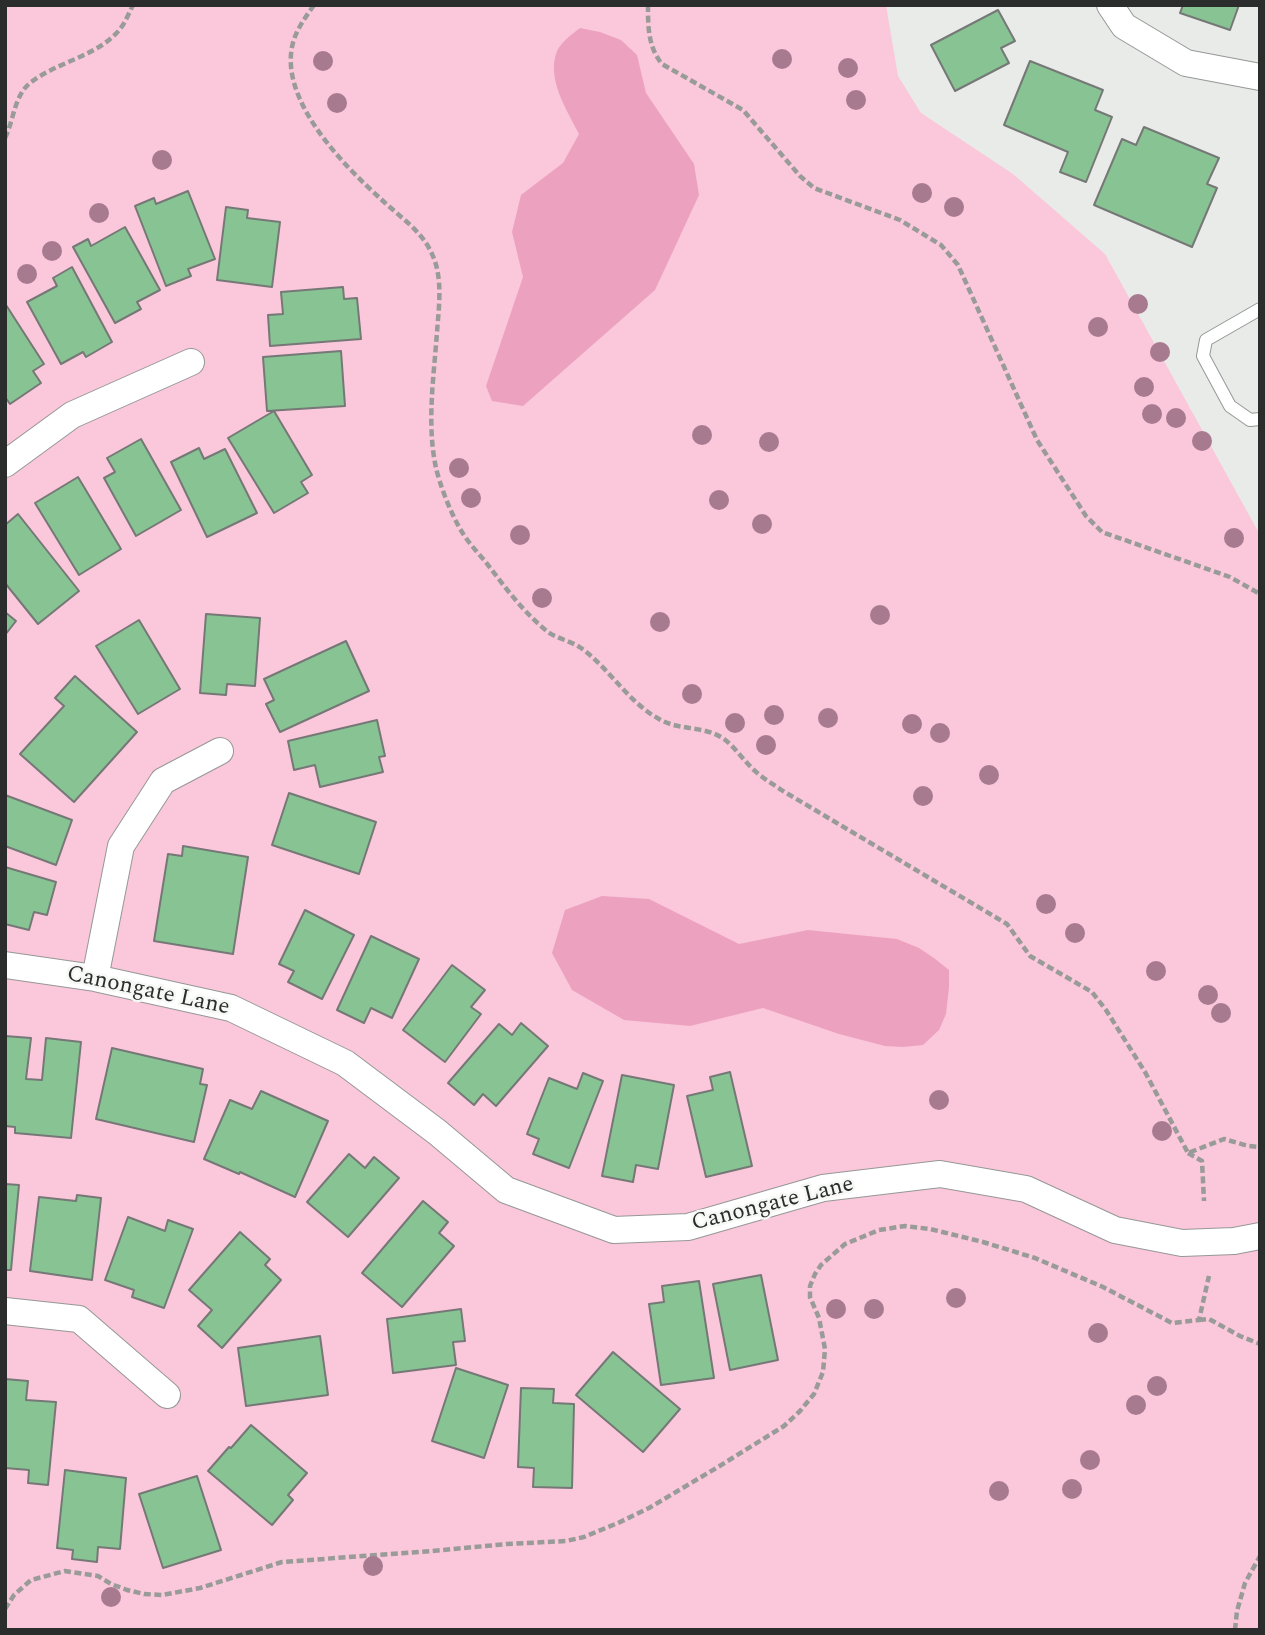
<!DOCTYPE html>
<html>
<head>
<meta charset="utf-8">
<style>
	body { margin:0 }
	#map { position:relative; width:1265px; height:1635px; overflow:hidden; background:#e8ebe8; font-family:Spectral,serif }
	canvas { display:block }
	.frame { position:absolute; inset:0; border:7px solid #2b2d2c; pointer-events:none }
</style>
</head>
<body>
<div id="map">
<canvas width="1265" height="1635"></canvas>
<div class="frame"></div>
</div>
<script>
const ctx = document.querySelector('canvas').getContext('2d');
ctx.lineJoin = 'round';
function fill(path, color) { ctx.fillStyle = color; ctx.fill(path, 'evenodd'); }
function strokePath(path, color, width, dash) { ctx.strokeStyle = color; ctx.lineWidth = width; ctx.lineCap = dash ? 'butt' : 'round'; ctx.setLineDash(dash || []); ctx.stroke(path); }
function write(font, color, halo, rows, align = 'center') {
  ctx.font = font + ' Spectral,serif'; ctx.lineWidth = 5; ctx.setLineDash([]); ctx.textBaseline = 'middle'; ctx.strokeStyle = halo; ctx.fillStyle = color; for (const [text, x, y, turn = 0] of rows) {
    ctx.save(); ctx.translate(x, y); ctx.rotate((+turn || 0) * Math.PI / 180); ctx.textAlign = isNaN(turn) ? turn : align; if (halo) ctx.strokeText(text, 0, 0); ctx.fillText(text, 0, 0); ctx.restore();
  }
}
const green = new Path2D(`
	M5,5h881l12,71 23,37 92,61 92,80 155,281v1095h-1255z`);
const water = new Path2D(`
	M580,28l20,4 21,8 16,15 9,38 48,71 5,31 -44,95 -132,116 -31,-5 -6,-15 37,-109 -11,-45 9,-37 42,-32 16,-29c-12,-24 -33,-55 -22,-83 5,-10 14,-16 23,-23z
	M602,896l47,3 90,45 69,-14 89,9 22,9 15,10 15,12v17l-3,27 -7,16 -16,15 -20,2 -18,-1 -46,-12 -76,-26 -73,18 -66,-6 -52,-30 -20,-37 13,-43z`);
const building = new Path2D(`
	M1183,5h56l-9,25 -50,-17z
	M998,10l17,31 -14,7 8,15 -54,28 -24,-46z
	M1030,61l73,29 -8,20 17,7 -26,65 -26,-10 8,-20 -64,-27z
	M1144,127l75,31 -12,26 10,4 -25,59 -98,-42 28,-66 14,6z
	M188,191l27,68 -27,10 3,7 -25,10 -31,-80 19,-8 2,6z
	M226,207l22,3 -1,8 33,4 -8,65 -55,-7z
	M125,227l35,63 -23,12 4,7 -26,14 -42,-76 15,-8 3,7z
	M72,267l40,75 -26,15 -3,-5 -22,12 -34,-62 30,-16 -4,-8z
	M343,287l1,12 13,-1 4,41 -91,7 -2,-31 15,-1 -2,-22z
	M6,305l38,59 -11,7 8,12 -31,21 -5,-7z
	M341,351l4,55 -78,5 -4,-54z
	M274,411l38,64 -11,7 7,11 -34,20 -46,-75z
	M141,439l40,71 -45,26 -32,-58 11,-6 -8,-14z
	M199,448l5,11 21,-10 32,64 -50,24 -36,-75z
	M78,477l43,72 -42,26 -44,-72z
	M18,514l61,77 -41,33 -33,-41v-58z
	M5,612l11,9 -11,14z
	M206,614l54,4 -5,68 -28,-2 -1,11 -26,-2z
	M139,620l41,69 -42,25 -42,-68z
	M346,641l23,50 -89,41 -14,-28 8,-4 -10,-21z
	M75,676l62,56 -63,70 -54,-48 44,-48 -9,-8z
	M377,720l8,36 -6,1 4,15 -63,15 -5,-22 -21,5 -6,-29z
	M289,793l87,29 -17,52 -87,-29z
	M5,795l67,25 -16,45 -51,-19z
	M183,846l65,11 -15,97 -79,-13 14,-87 14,2z
	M5,867l51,15 -9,33 -13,-3 -5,18 -24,-6z
	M305,910l49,25 -32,64 -34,-17 6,-11 -15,-7z
	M371,936l48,23 -27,59 -21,-10 -7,15 -27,-13z
	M452,965l33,25 -14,17 10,7 -36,48 -42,-32z
	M521,1023l27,23 -52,60 -13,-12 -9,11 -26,-22 51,-59 13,11z
	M5,1036l26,2 -5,41 16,1 4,-42 35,4 -10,96 -56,-5v-6l-10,-1z
	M112,1048l91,21 -3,15 7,1 -13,57 -98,-23z
	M730,1072l22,94 -46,11 -19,-81 26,-6 -3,-13z
	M583,1073l20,8 -34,87 -36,-14 6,-15 -12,-5 22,-56 28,11z
	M622,1075l52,10 -16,84 -22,-4 -3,17 -31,-6z
	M261,1091l67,30 -33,76 -55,-25 -1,2 -35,-15 26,-59 22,9z
	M349,1154l16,14 9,-11 25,21 -51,59 -41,-35z
	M5,1184l14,1 -8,85h-6z
	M77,1195l24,3 -9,82 -62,-9 9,-74 37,4z
	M423,1201l25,21 -9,11 15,13 -52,61 -40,-34z
	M128,1217l37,14 3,-11 25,9 -29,79 -32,-11 2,-7 -29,-10z
	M240,1232l30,27 -5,6 16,15 -59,68 -24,-22 14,-16 -23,-20z
	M761,1275l17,85 -48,10 -17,-86z
	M699,1281l15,97 -53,7 -12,-81 15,-2 -2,-16z
	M461,1309l4,32 -12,1 3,23 -63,8 -6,-54z
	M320,1336l8,59 -82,11 -8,-58z
	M613,1352l67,57 -37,43 -67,-57z
	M456,1368l52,17 -24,73 -52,-17z
	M5,1379l23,2 -2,19 30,2 -8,83 -20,-2 1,-13 -24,-2z
	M521,1388l33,1 -1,14 21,1 -2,84 -39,-1 1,-19 -16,-1z
	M251,1425l56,48 -19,22 5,5 -21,25 -64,-54 21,-24 2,1z
	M65,1470l61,8 -6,71 -22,-2 -1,15 -25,-3 1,-9 -16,-2z
	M197,1476l24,74 -58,18 -24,-74z`);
const path = new Path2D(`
	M314,5c-9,13 -19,26 -22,42 -11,55 52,119 90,153 18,17 40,31 50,54 11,23 7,52 5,78 -3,43 -10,88 -2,131 4,21 16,51 27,69 6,10 15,20 23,29 19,25 38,51 63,71 10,7 23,9 33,16 28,20 47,54 78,71 20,12 45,6 65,20 11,8 19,21 29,30 9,9 20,15 30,22l224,133 23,32 62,36 14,18 39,62 43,81 36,-14 24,7 12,1
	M648,5c0,22 0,42 14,59l81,46 57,66 14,12 86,32 41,25 17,20 79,175 49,76 16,16 128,45 30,17
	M5,138c9,-18 9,-42 25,-55 26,-21 69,-27 90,-54 5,-6 9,-16 13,-24
	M1188,1153l14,8 2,40
	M1199,1320l10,-1 31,17 20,8
	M5,1609l9,-14 17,-15 34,-9 33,5 13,8 16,6 17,4 18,1 38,-7 82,-26 150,-11 75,-7 59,-3 18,-4 34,-14 31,-15 69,-41 66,-41 16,-15 14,-17 9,-22 2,-23 -6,-31 -9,-21v-11l5,-12 6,-9 24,-21 34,-14 26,-4 25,3 53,13 52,16 68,29 69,36 27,-3 10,-44
	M1235,1630l2,-19 8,-28 15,-27`);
const service = new Path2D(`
	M1260,309l-54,31 -3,16 27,50 20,14 10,-1`);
const minor = new Path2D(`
	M1110,5l14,21 62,37 74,14
	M5,464l67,-49 119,-53
	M5,965l90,13 136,30 114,55 92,69 69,58 108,40 74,-3 135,-39 117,-14 86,15 89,41 67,13 52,-2 26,-5
	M95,978l26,-132 42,-65 57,-30
	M5,1311l74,8 88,76`);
const trees = [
	[782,59],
	[323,61],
	[848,68],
	[856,100],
	[337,103],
	[162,160],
	[922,193],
	[954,207],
	[99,213],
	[52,251],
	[27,274],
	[1138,304],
	[1098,327],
	[1160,352],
	[1144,387],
	[1152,414],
	[1176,418],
	[702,435],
	[1202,441],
	[769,442],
	[459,468],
	[471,498],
	[719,500],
	[762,524],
	[520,535],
	[1234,538],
	[542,598],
	[880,615],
	[660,622],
	[692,694],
	[774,715],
	[828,718],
	[735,723],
	[912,724],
	[940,733],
	[766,745],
	[989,775],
	[923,796],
	[1046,904],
	[1075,933],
	[1156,971],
	[1208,995],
	[1221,1013],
	[939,1100],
	[1162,1131],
	[956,1298],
	[836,1309],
	[874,1309],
	[1098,1333],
	[1157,1386],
	[1136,1405],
	[1090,1460],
	[1072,1489],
	[999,1491],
	[373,1566],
	[111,1597]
];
const streetNames = [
	["Canongate Lane",148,992,12],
	["Canongate Lane",773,1205,-14]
];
fill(green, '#fbc7da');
fill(water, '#eca2bf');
fill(building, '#88c493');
strokePath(building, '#757876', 2);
strokePath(service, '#959896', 14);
strokePath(minor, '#959896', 28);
strokePath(path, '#989b98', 4.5, [7, 3.5]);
strokePath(service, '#fff', 12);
strokePath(minor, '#fff', 26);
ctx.fillStyle = '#a77a90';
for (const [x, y] of trees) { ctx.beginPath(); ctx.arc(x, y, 10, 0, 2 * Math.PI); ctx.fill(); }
write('23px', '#2b2d2c', '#f5f8f5', streetNames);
</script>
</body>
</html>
